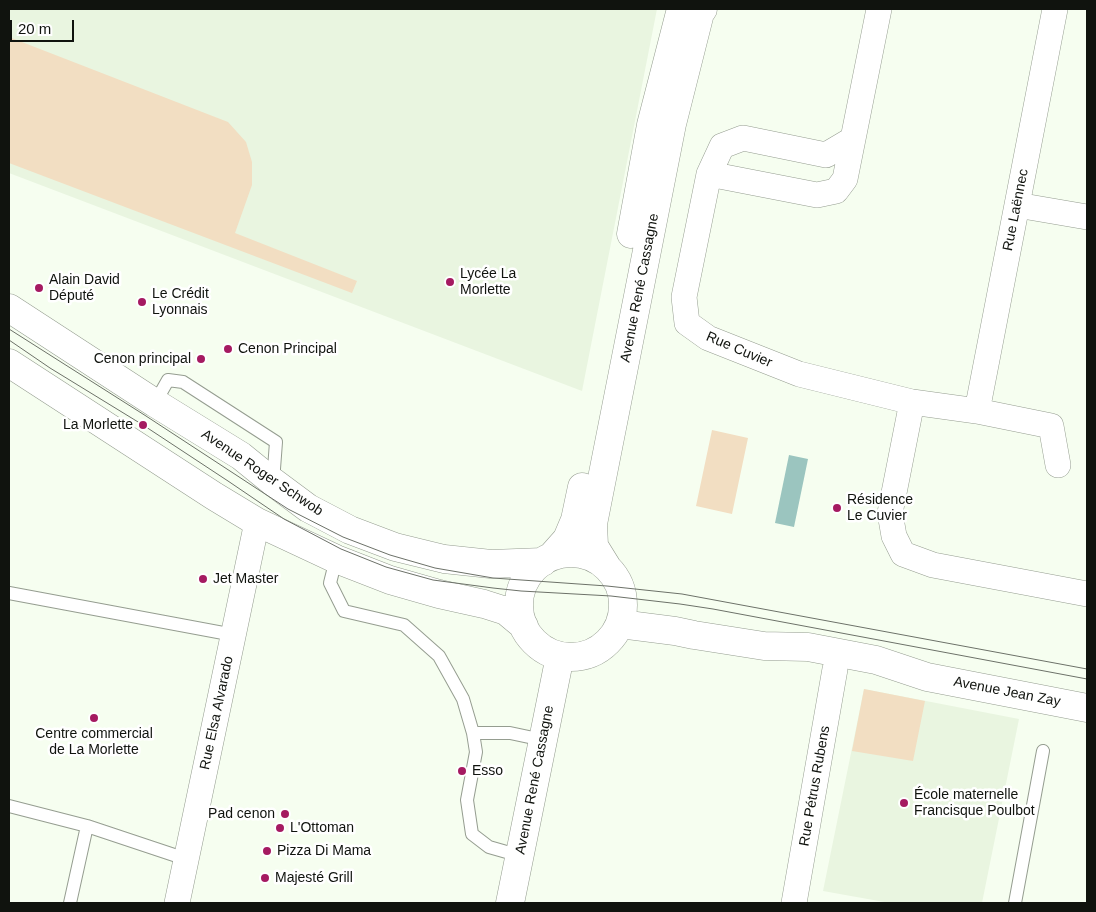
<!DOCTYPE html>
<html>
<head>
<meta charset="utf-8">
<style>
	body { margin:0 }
	#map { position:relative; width:1096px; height:912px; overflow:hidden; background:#f6fef0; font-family:Helvetica,sans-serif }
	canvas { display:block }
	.frame { position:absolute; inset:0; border:10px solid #10130e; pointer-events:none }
	.scale { position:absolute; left:10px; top:20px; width:64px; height:22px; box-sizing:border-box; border:2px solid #10130e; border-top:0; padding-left:6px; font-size:15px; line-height:18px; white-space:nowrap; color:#10130e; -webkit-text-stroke:4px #fff; paint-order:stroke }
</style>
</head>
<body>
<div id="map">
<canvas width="1096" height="912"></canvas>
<div class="frame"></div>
<div class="scale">20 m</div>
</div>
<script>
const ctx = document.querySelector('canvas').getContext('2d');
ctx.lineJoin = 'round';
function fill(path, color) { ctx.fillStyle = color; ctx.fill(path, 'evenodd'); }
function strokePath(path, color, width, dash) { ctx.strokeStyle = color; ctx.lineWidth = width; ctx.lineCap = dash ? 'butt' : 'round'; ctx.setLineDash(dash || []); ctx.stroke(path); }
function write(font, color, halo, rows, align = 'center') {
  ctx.font = font + ' Helvetica,sans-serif'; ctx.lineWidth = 5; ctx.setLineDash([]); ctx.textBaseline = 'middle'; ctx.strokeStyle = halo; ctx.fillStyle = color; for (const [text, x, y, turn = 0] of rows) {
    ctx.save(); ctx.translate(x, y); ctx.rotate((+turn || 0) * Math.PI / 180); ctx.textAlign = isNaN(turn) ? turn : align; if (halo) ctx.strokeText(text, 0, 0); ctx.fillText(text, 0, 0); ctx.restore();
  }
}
const built = new Path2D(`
	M9,9h648l-75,382 -573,-218z
	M864,689l155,30 -37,184h-92l-67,-12z`);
const green = new Path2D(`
	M9,37l219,85 18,20 6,20v23l-17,48 122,48 -5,12 -343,-130z
	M712,430l36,8 -16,76 -36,-8z
	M864,689l61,12 -12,60 -61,-10z`);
const water = new Path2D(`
	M789,455l19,4 -14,68 -19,-4z`);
const lane = new Path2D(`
	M155,403l13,-23 15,2 93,60 -3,40
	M336,559l-6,24 14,28 60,14 35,31 24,43 10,34 3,19 -9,48 5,34 17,13 21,6h10
	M9,593l225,42
	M473,733h37l33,7
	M9,806l78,20 99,33
	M70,903l17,-77
	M1015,903l28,-152`);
const street = new Path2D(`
	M853,139l-27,16 -83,-17 -21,8 -13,28 -25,123 3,26 21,15 91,36 113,28 65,9 74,15 7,39
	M709,174l108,21 19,-4 9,-12 34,-170
	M1017,205l70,12
	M912,402l-22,111 4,23 9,18 30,11 154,29
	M977,411l78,-402
	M177,903l80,-381
	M794,903l41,-234`);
const secondary = new Path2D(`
	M631,234l20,-109 30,-116
	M9,308l146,95 86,53 32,26 35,26 42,22 45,17 49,12 47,5 52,-2
	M9,363l205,133 43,26 79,37 54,21 49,14 45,10 22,7 18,15
	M519 605a52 52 0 1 1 104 0a52 52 0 1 1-104 0Z
	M551,557l16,-18 8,-19 7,-33
	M607,567l-13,-21 -1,-22 79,-400 28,-111 3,-4
	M620,624l55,7 19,4 70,11 44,1 68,13 51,17 160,31
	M510,903l50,-247`);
const tram = new Path2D(`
	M9,329l137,87 142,93 55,28 47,18 45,13 58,10 114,8 75,8 405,75
	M9,340l41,28 93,57 85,56 56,38 57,30 45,18 47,13 60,8 28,3 90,5 69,8 33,5 374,70`);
const markers = [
	[450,282,5,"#a51a61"],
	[39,288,5,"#a51a61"],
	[142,302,5,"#a51a61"],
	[228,349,5,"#a51a61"],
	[201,359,5,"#a51a61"],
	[143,425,5,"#a51a61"],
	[837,508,5,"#a51a61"],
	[203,579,5,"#a51a61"],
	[94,718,5,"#a51a61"],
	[462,771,5,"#a51a61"],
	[904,803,5,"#a51a61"],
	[285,814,5,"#a51a61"],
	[280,828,5,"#a51a61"],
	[267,851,5,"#a51a61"],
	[265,878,5,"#a51a61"]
];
const streetNames = [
	["Rue Laënnec",1016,210,-79],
	["Avenue René Cassagne",640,288,-79],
	["Rue Cuvier",739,350,23],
	["Avenue Roger Schwob",262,473,34],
	["Avenue Jean Zay",1007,692,11],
	["Rue Elsa Alvarado",217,713,-78],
	["Avenue René Cassagne",535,780,-79],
	["Rue Pétrus Rubens",815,786,-80]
];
const poiNames = [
	["Lycée La",460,274],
	["Morlette",460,290],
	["Alain David",49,280],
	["Député",49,296],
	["Le Crédit",152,294],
	["Lyonnais",152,310],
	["Cenon Principal",238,349],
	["Cenon principal",191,359,"right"],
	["La Morlette",133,425,"right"],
	["Résidence",847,500],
	["Le Cuvier",847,516],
	["Jet Master",213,579],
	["Centre commercial",94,734,"center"],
	["de La Morlette",94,750,"center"],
	["Esso",472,771],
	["École maternelle",914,795],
	["Francisque Poulbot",914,811],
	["Pad cenon",275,814,"right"],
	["L'Ottoman",290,828],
	["Pizza Di Mama",277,851],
	["Majesté Grill",275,878]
];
fill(built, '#e9f5e0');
fill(green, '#f2dec2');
fill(water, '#9bc5bf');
strokePath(lane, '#959d90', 14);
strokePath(street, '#959d90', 26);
strokePath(secondary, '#959d90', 29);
strokePath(lane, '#fff', 12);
strokePath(street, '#fff', 25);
strokePath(secondary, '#fff', 28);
strokePath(tram, '#6c7168', 1);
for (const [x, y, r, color] of markers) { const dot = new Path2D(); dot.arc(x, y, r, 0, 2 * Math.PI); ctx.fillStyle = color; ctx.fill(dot); strokePath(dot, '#fff', 2); }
write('14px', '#10130e', '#fff', streetNames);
write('14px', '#10130e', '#fff', poiNames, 'left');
</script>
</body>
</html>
